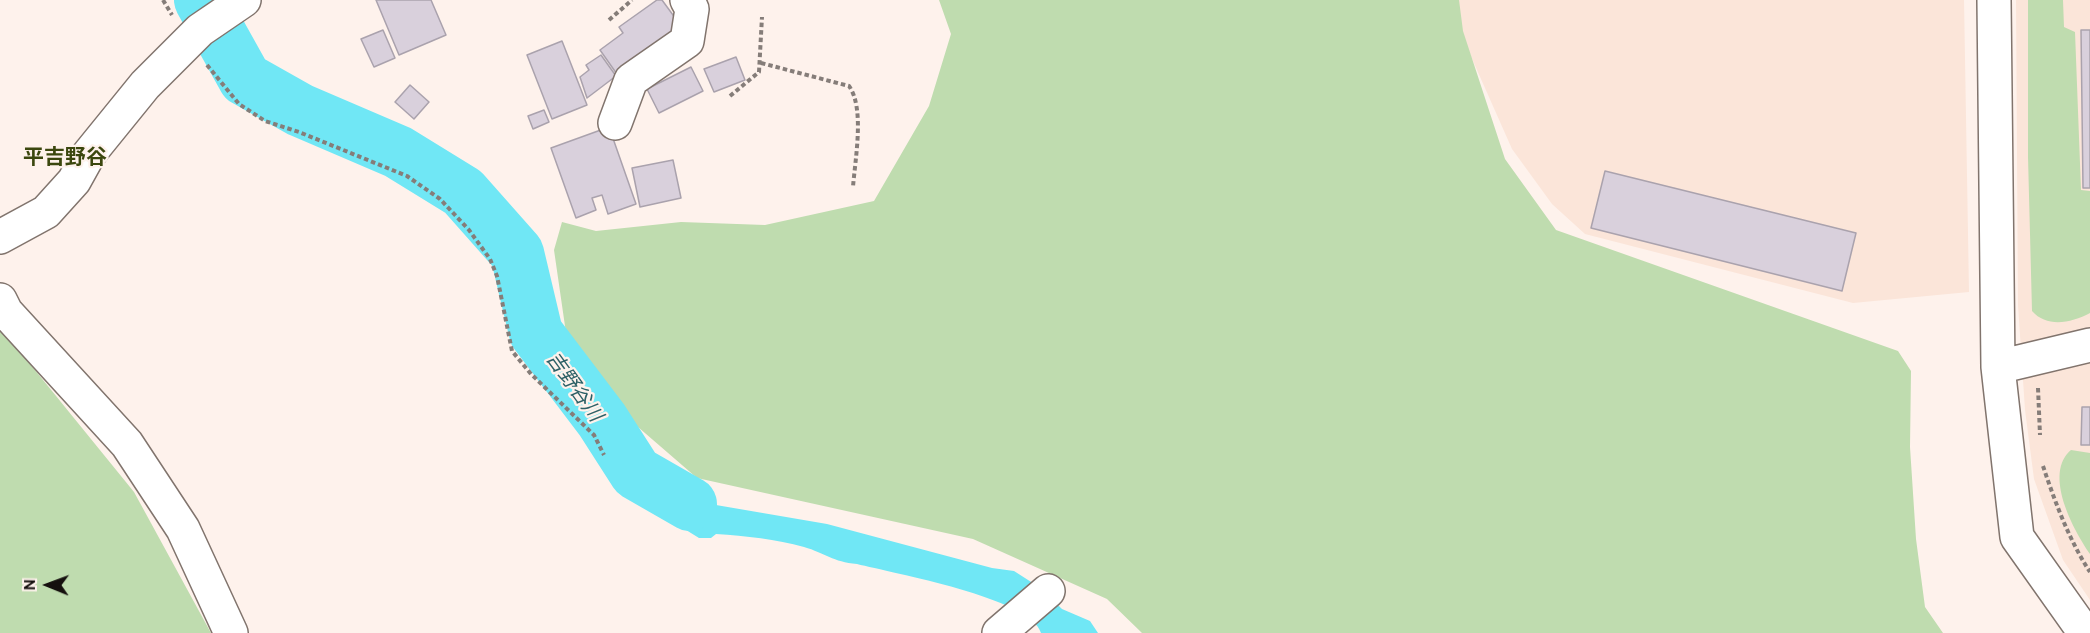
<!DOCTYPE html>
<html>
<head>
<meta charset="utf-8">
<style>
	body { margin:0 }
	#map { position:relative; width:2090px; height:633px; overflow:hidden; background:#fef2ec; font-family:Cabin,sans-serif }
	canvas { display:block }
	.north { position:absolute; left:18px; top:555px; width:60px; height:60px; -webkit-text-stroke:4px #fef2ec; paint-order:stroke; rotate:271deg; font-size:16px; font-weight:700; line-height:24px; text-align:center; color:#15100e }
	.north::after { content:''; display:block; margin:auto; width:21px; height:27px; background:#15100e; clip-path:polygon(50% 0,100% 100%,50% 72%,0 100%) }
</style>
</head>
<body>
<div id="map">
<canvas width="2090" height="633"></canvas>
<div class="north">N</div>
</div>
<script>
const ctx = document.querySelector('canvas').getContext('2d');
ctx.lineJoin = 'round';
function fill(path, color) { ctx.fillStyle = color; ctx.fill(path, 'evenodd'); }
function strokePath(path, color, width, dash) { ctx.strokeStyle = color; ctx.lineWidth = width; ctx.lineCap = dash ? 'butt' : 'round'; ctx.setLineDash(dash || []); ctx.stroke(path); }
function write(font, color, halo, rows, align = 'center') {
  ctx.font = font + ' Cabin,"Noto Sans JP",sans-serif'; ctx.lineWidth = 4.5; ctx.setLineDash([]); ctx.textBaseline = 'middle'; ctx.strokeStyle = halo; ctx.fillStyle = color; for (const [text, x, y, turn = 0] of rows) {
    ctx.save(); ctx.translate(x, y); ctx.rotate((+turn || 0) * Math.PI / 180); ctx.textAlign = isNaN(turn) ? turn : align; if (halo) ctx.strokeText(text, 0, 0); ctx.fillText(text, 0, 0); ctx.restore();
  }
}
const built = new Path2D(`
	M1446,0h518l5,292 -116,11 -268,-69 -33,-30 -40,-55z
	M2016,0h74v600l-27,-40 -29,-81 -9,-69 -7,-105z`);
const green = new Path2D(`
	M939,0h520l4,31 42,128 51,71 342,121 13,20 -1,76 6,92 9,68 18,26h-801l-35,-34 -134,-60 -276,-61 -81,-70 -50,-75 -12,-83 8,-28 34,9 85,-9 84,3 109,-24 55,-95 22,-72z
	M2028,0h35l1,27 11,5 6,158 9,1v122c-19,10 -43,15 -58,-2l-4,-154z
	M0,327l134,165 77,141h-211z
	M2071,450l19,3v101c-17,-25 -47,-80 -19,-104z`);
const water = new Path2D(`
	M640,448l14,30 62,27 111,19 165,44 22,3 25,16 23,22 28,12 8,12h-57c-9,-35 -149,-60 -184,-69 -24,-2 -32,-11 -53,-17 -28,-8 -58,-11 -88,-13l-5,4h-12l-50,-31 -17,-20 -4,-20z`);
const river = new Path2D(`
	M201,0l44,79 55,31 98,42 65,40 54,61 19,80 66,87 34,53 54,31`);
const building = new Path2D(`
	M376,0h55l15,35 -47,20z
	M657,0h5l22,30 -65,47 -19,-27 23,-17 -4,-6z
	M383,30l12,28 -21,9 -13,-28z
	M2081,30h9v158h-7z
	M562,41l25,64 -35,14 -25,-64z
	M601,55l15,21 -29,22 -7,-21 9,-7 -3,-5z
	M736,57l9,23 -31,12 -10,-23z
	M691,67l12,24 -44,22 -12,-24z
	M410,85l19,17 -15,17 -19,-17z
	M544,110l5,12 -16,7 -5,-13z
	M609,127l27,77 -28,10 -6,-19 -10,3 4,12 -20,8 -25,-70z
	M673,160l8,38 -41,9 -8,-39z
	M1605,171l251,62 -14,58 -251,-63z
	M2082,407h8v38h-9z`);
const path = new Path2D(`
	M163,0l9,15
	M609,20l23,-20
	M761,63l88,23c16,22 6,74 4,101
	M207,65l32,39 26,17 34,11 108,44 33,23 29,31 21,29 7,17 15,75 19,23 63,61 10,20
	M730,96l29,-24 3,-55
	M2038,388l2,47
	M2043,466c12,36 26,74 47,106`);
const minor = new Path2D(`
	M1994,0l4,367 19,170 68,96
	M615,123l16,-43 56,-39 5,-32 -5,-9
	M0,237l46,-25 28,-31 15,-27 56,-69 55,-55 44,-30
	M0,300l6,12 121,132 56,85 48,104
	M1998,367l92,-22
	M999,633l49,-42`);
const waterNames = [
	["吉野谷川",574,387,54]
];
const quarterNames = [
	["平吉野谷",65,158]
];
fill(built, '#fbe5d9');
fill(green, '#bfdcaf');
fill(water, '#70e7f5');
strokePath(river, '#70e7f5', 54);
fill(building, '#d9d0dc');
strokePath(building, '#aaa2ad', 1.5);
strokePath(minor, '#81746d', 36);
strokePath(path, '#857d79', 4, [4.5, 3]);
strokePath(minor, '#fff', 33);
write('italic 20px', '#2d6066', '#fef2ec', waterNames);
write('bold 21px', '#3b470e', '#fef2ec', quarterNames);
</script>
</body>
</html>
